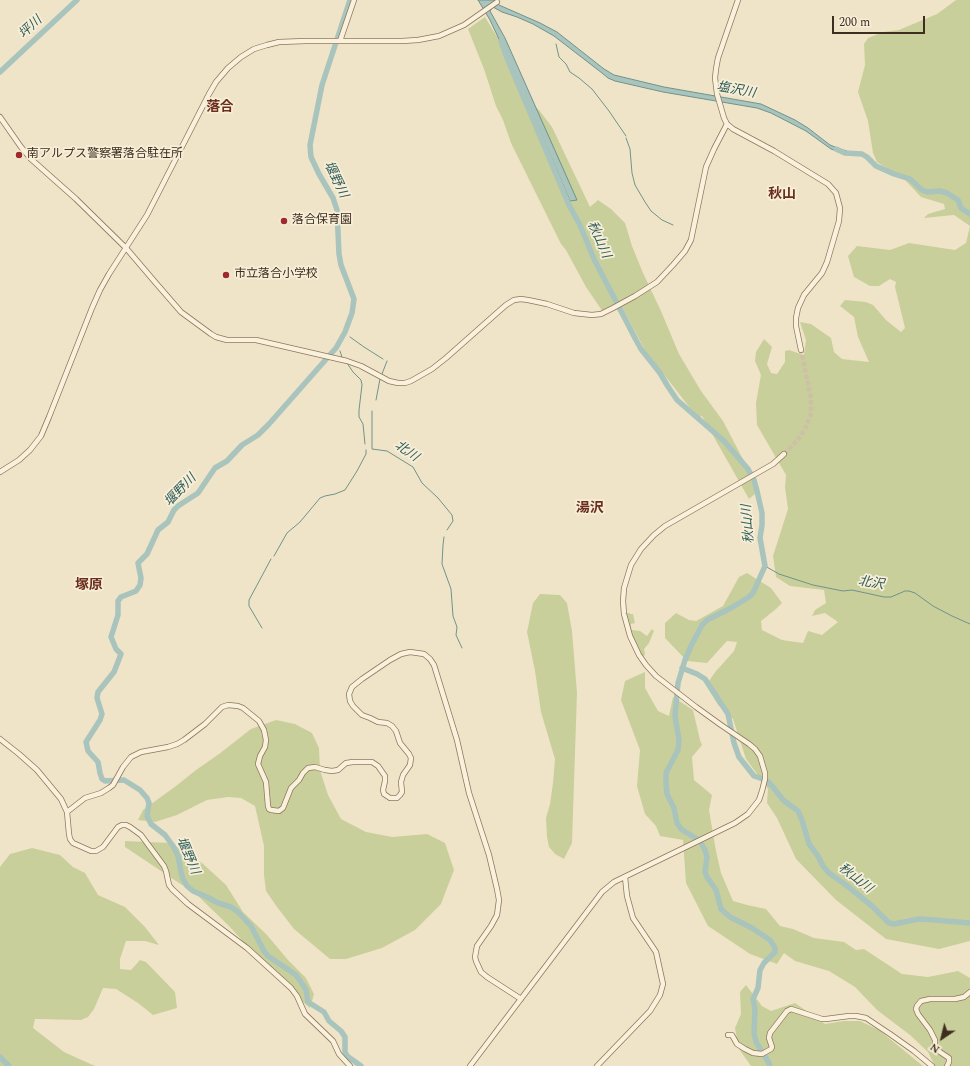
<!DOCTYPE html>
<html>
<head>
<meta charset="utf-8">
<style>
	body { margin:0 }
	#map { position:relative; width:970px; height:1066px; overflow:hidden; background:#f0e4c8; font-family:Spectral,serif }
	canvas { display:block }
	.north { position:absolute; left:922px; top:1018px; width:40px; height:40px; -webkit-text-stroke:3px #f7eed8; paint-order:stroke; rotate:215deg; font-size:11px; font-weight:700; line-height:16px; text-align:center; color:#3d2e20 }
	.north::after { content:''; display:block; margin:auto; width:14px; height:18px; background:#3d2e20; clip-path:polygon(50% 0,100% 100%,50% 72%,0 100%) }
	.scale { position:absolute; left:832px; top:16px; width:93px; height:18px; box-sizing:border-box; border:2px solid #3d2e20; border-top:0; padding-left:5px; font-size:12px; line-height:14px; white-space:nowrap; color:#3d2e20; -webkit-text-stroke:3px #f7eed8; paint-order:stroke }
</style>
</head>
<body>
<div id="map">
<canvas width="970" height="1066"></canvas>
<div class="north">N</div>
<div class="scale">200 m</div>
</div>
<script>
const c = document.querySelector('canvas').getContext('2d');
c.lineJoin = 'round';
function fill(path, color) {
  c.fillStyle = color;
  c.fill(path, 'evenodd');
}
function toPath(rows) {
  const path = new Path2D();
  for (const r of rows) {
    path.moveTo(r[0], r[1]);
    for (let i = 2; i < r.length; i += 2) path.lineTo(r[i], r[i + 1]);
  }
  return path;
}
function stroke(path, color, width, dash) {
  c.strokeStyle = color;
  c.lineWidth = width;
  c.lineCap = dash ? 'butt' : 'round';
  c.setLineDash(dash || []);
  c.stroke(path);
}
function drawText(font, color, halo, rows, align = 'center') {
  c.font = font + ' Spectral,"Noto Sans JP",serif';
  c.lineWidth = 3.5;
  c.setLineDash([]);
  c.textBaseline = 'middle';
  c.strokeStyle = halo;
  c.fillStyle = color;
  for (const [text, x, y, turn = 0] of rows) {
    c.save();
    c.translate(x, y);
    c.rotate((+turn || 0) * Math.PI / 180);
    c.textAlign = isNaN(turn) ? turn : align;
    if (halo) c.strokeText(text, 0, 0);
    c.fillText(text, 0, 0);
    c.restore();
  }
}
fill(toPath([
	[956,0,970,0,970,941,939,949,886,939,836,900,796,859,777,818,767,803,768,789,746,759,733,719,718,705,706,685,716,671,734,651,737,642,727,641,707,663,687,661,665,638,665,623,676,613,689,620,696,621,723,606,739,577,747,573,771,588,782,603,776,609,761,621,762,630,782,640,803,643,808,631,822,635,838,622,825,613,812,616,815,610,826,603,824,590,790,586,776,577,773,556,788,509,785,487,786,475,757,425,756,403,761,375,755,361,756,352,764,339,772,347,767,364,771,373,777,374,785,362,785,351,789,350,804,355,806,340,800,322,811,324,831,338,834,352,842,359,869,362,858,337,854,317,840,306,845,300,866,302,873,305,886,320,901,332,905,328,895,287,896,282,890,279,879,286,870,286,854,277,848,256,857,246,890,250,909,243,955,250,966,243,970,226,954,215,924,218,928,214,945,209,944,204,921,197,905,180,877,162,873,153,868,121,858,92,865,65,864,44,868,38,883,32,899,30,906,27,937,14],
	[485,17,499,40,521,95,539,110,552,127,590,207,598,200,611,209,625,223,632,246,643,273,661,311,679,354,701,391,723,421,746,465,756,493,749,499,702,416,700,417,690,408,645,350,619,302,603,312,586,287,566,250,561,244,511,143,503,120,496,106,484,69,468,29],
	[540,594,560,595,567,603,572,631,577,693,572,843,564,859,555,854,549,847,547,837,546,818,550,804,553,783,555,759,541,712,535,671,527,632,533,603],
	[625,613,630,613,630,614,633,614,635,623,631,624,631,627,632,630,640,631,647,636,652,629,654,631,649,643,644,649,645,654,644,656,641,656,634,643],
	[645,672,645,688,658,711,669,716,673,697,693,710,700,740,702,745,692,757,694,780,712,795,709,810,716,851,721,873,733,901,747,905,766,909,780,926,793,929,814,938,844,942,856,950,864,949,902,974,928,977,958,971,970,978,970,1066,933,1066,934,1064,928,1052,910,1035,877,1010,855,987,829,971,795,961,784,953,777,964,750,954,708,926,686,883,683,840,660,836,656,826,645,814,637,786,640,750,621,700,625,681],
	[276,720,295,724,312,733,319,748,320,770,328,795,341,819,366,832,392,837,427,834,445,843,454,870,441,904,415,930,382,948,346,959,330,959,294,929,277,907,266,891,264,875,264,846,255,806,241,798,228,797,207,800,177,815,155,822,138,820,143,810,176,786,196,770,219,754,251,729],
	[125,841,171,843,202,863,226,885,243,912,267,935,288,960,306,978,314,994,310,1008,284,986,229,926,197,895,125,847],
	[32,848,60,855,73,867,85,873,98,895,125,907,145,927,159,945,145,941,126,941,120,959,120,969,131,970,140,960,146,962,175,992,177,1008,153,1015,138,1003,116,989,103,988,94,1009,88,1017,81,1020,35,1019,33,1028,64,1052,95,1066,0,1066,0,867,10,854],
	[746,985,762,1006,771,1011,795,1003,825,1024,844,1021,860,1021,879,1030,923,1066,751,1066,739,1049,735,1028,741,1014,740,992]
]), '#c9cf9b');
const water = toPath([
	[478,0,494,0,499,5,540,23,557,32,604,69,614,75,664,87,761,104,795,120,808,128,830,145,840,149,847,151,839,152,831,149,806,131,771,113,757,108,663,92,615,81,608,78,602,73,554,36,533,24,517,17,502,12,493,7,490,11,505,38,577,200,570,201,513,69,490,20,478,0]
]);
fill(water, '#a9c4bc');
stroke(water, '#6f938a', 1);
stroke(toPath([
	[556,44,559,57,566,64,570,72,579,78,592,89,609,111,626,136],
	[626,138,630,149,632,173,635,185,645,202,651,211,662,220,673,225],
	[350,337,364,347,383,359],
	[340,344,340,341],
	[340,351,342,357],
	[347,363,353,372,361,380,362,385,359,410,359,417,363,424,365,444],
	[382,374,387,361],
	[376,400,380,379],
	[372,411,372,449,387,451,413,467,422,483,438,498,452,515,453,521,447,530],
	[444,537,443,545,442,564,451,589,453,616,457,627,456,635,462,648],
	[274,556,287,533,300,522,320,498,325,496,335,494,345,490,357,471,366,454,366,450],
	[765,566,779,574,813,585,843,591,852,590,884,597,891,597,905,591,909,591,915,593,933,606,952,616,970,624],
	[262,628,249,606,249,600,271,559]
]), '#6f938a', 1);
stroke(toPath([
	[350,0,322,85,310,145,311,157,319,174,333,198,337,210,339,254,341,265,354,299,352,313,345,332,336,348,269,424,258,435,242,445,227,461,215,468,198,493,178,506,174,510,168,522,158,530,147,554,138,563,141,578,140,585,136,591,121,597,118,601,118,615,111,637,116,649,121,654,114,672,98,692,97,698,102,714,100,720,86,742,88,751,98,762,100,773,102,779,105,781,124,780,140,790,147,798,149,803,147,816,151,824,165,835,173,846,178,856,181,872,183,879,187,886,193,891,207,897,218,903,231,907,238,912,251,926,264,951,268,956,296,975,301,982,306,990,308,1002,324,1012,329,1021,341,1031,345,1037,345,1052,347,1056,361,1066],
	[501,41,507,58,569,205,580,225,594,259,636,340,641,349,660,373,667,385,677,400,724,441,748,469,754,480,757,491,762,513,762,525,760,538,765,566,753,593,749,597,731,608,707,620,702,625,691,646,685,660,678,683,675,716,679,740,678,750,666,773,666,783,667,794,674,808,677,823,681,829,700,841,705,850,707,857,705,872,707,877,716,890,721,909,730,917,752,928,770,940,775,948,775,952,764,963,760,970,758,988,753,999,755,1009,754,1033,756,1042,769,1063,770,1066],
	[0,72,77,0],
	[836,149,845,153,862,154,867,157,876,166,894,174,910,179,922,190,927,192,940,191,947,193,958,200,961,208,970,214],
	[682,668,697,674,705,679,728,714,734,743,739,757,754,776,766,780,773,787,783,800,798,811,802,820,809,844,818,856,823,866,829,873,846,885,872,906,889,923,894,924,919,919,935,920,970,923],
	[0,1057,9,1066]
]), '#a9c4bc', 5.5);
stroke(toPath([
	[784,454,800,437,806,427,811,414,811,398,801,350]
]), '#ccc0a6', 4.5, [4.5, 2]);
const tertiary = toPath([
	[738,0,718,58,716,69,715,78,717,94,724,118,727,124,733,129,774,151,828,184,836,193,840,208,839,221,827,262,822,273,804,295,798,308,796,318,796,326,801,350],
	[340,41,354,0],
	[0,117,21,147,31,159,76,199,126,248,155,282,181,312,211,334,216,337,227,340,256,340,347,361,361,366,389,381,398,383,405,383,411,381,432,369,446,358,498,312,506,305,514,300,521,299,528,300,547,304,574,313,592,315,601,314,613,308,635,296,657,282,673,265,685,251,691,240,706,167,714,149,727,124],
	[0,472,19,460,30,450,41,436,49,417,92,308,100,290,109,274,147,215,209,94,216,82,228,68,241,57,254,49,267,45,279,42,306,41,402,41,418,40,439,36,464,25,497,2],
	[0,739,19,754,37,770,61,799,67,812,69,834,70,839,73,843,91,851,96,851,103,847,118,827,122,825,126,825,130,827,141,835,164,866,166,871,169,885,172,889,188,904,247,948,291,988,297,996,305,1014,333,1041,339,1054,350,1066],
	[67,812,85,798,101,793,109,788,113,785,123,767,131,757,141,752,168,747,177,744,184,740,205,724,222,707,228,705,238,706,243,708,259,721,264,730,266,740,265,747,260,756,258,764,266,782,268,806,269,809,271,810,279,811,283,808,291,788,299,780,303,773,308,768,315,767,325,770,332,771,338,770,346,763,353,762,372,762,378,766,385,776,385,781,383,790,384,794,390,798,397,798,400,795,402,792,401,782,403,775,410,765,411,758,409,754,400,743,396,731,392,726,387,723,378,722,370,718,362,715,353,706,350,701,349,694,352,687,362,679,390,660,401,654,410,652,424,654,430,659,434,665,457,740,469,793,489,855,497,889,499,900,497,915,491,926,477,946,475,957,476,961,481,972,487,977,521,999],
	[728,1035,732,1035,737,1044,745,1049,753,1053,762,1054,771,1049,772,1047,769,1038,770,1033,787,1011,791,1009,822,1019,826,1019,849,1016,856,1016,866,1018,890,1034,914,1051,932,1066],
	[470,1066,602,892,614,882,735,823,748,814,759,800,762,791,765,779,765,773,760,756,755,749,749,744,721,725,696,707,656,676,646,665,639,655,630,636,624,614,623,601,624,588,631,565,641,549,654,535,665,526,773,464,784,454],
	[597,1066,650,1011,660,995,663,984,656,952,633,918,627,896,625,877],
	[947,1066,949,1062,949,1058,940,1052,935,1047,935,1040,930,1030,918,1014,916,1009,917,1006,921,1001,930,999,955,999,964,997,970,992]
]);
stroke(tertiary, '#8d765c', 6);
stroke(tertiary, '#faf1dc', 4.5);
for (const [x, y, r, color] of [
	[19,155,4,"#9e2a2b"],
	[284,221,4,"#9e2a2b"],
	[226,275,4,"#9e2a2b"]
]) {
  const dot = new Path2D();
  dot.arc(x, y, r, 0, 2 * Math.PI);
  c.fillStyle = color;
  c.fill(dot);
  stroke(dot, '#f7eed8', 1.5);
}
drawText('12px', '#3d2e20', '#f7eed8', [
	["南アルプス警察署落合駐在所",27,155],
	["落合保育園",292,221],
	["市立落合小学校",234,275]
], 'left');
drawText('italic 13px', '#2f5d5a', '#f7eed8', [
	["坪川",31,28,-43],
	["塩沢川",736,91,10],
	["堰野川",335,180,64],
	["秋山川",598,240,66],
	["北川",406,452,35],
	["堰野川",181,491,-46],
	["秋山川",749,524,-94],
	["北沢",871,584,9],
	["堰野川",187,856,67],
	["秋山川",855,879,38]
]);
drawText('bold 14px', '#6b2e1e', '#f7eed8', [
	["落合",220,108],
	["秋山",782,195],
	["湯沢",590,509],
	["塚原",89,586]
]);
</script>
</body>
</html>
